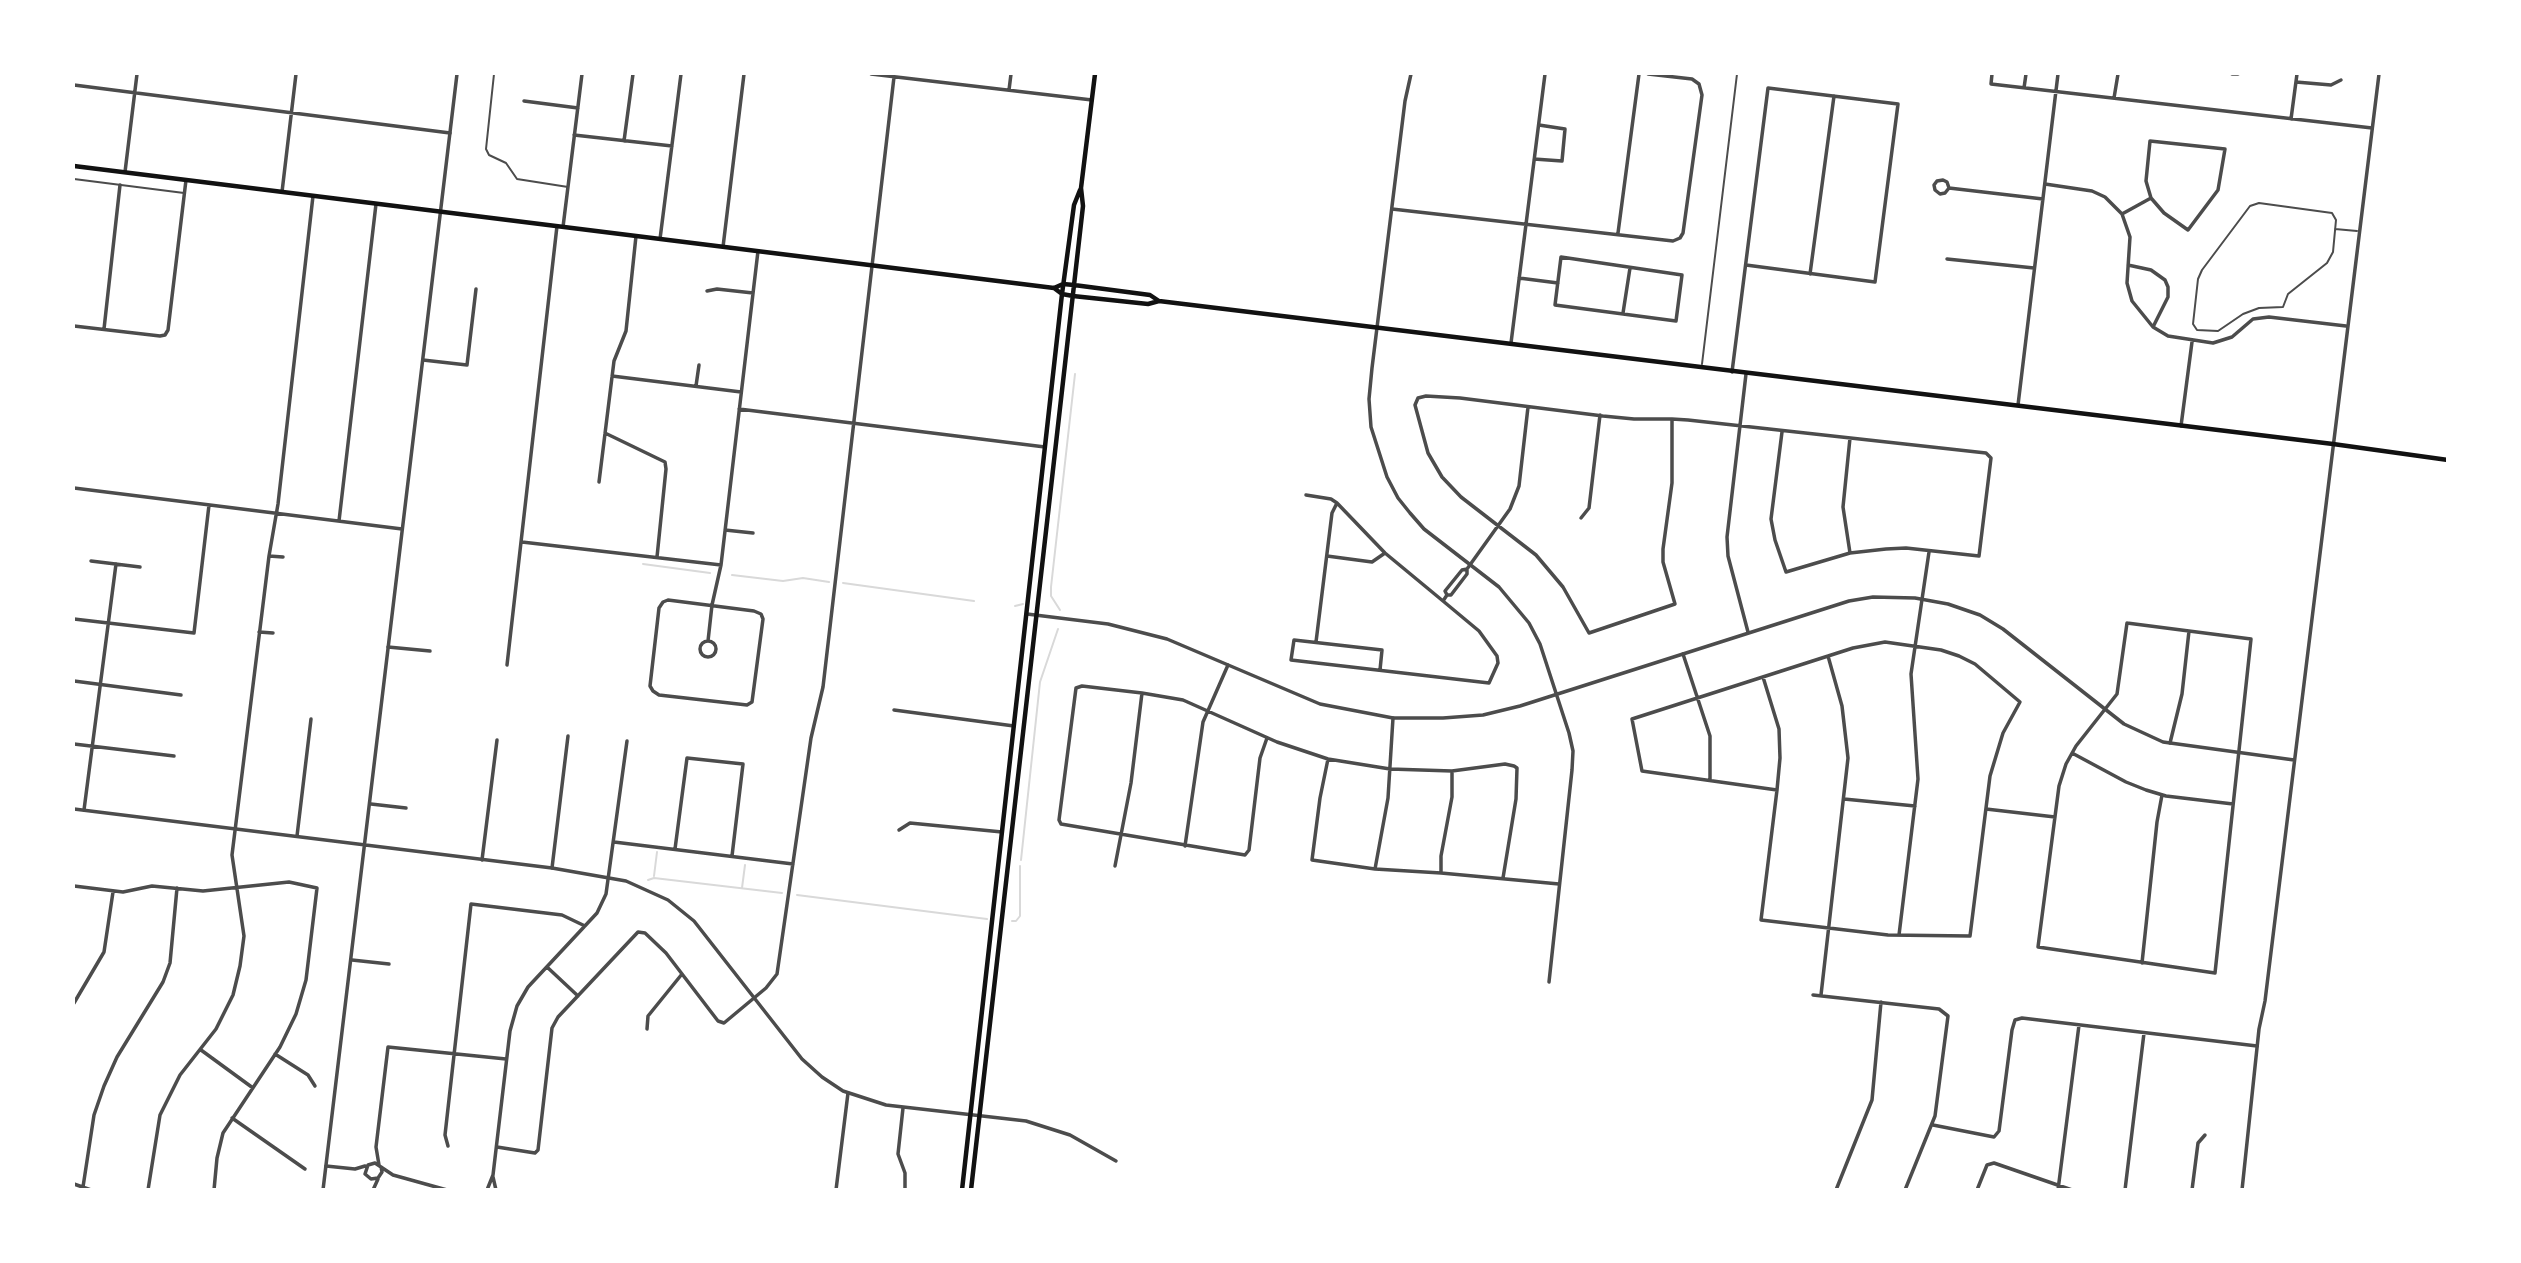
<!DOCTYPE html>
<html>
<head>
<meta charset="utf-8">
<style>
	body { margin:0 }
	#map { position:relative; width:2521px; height:1263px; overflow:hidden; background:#fff; font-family:"PT Sans Narrow",sans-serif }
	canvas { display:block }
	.frame { position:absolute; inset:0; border:75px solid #fff; pointer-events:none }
</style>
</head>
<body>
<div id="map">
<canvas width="2521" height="1263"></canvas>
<div class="frame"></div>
</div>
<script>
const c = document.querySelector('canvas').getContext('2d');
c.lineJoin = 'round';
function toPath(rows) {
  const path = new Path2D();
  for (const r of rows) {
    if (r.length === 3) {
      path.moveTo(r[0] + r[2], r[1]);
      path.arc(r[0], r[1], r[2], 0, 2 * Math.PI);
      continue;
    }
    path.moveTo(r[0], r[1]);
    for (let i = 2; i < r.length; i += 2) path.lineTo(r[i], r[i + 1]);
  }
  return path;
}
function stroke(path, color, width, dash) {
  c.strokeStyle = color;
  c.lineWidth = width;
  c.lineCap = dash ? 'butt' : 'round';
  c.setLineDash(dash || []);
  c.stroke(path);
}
stroke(toPath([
	[643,564,710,573],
	[732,575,783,581,803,578,829,582],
	[843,583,974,601],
	[1015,606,1023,604],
	[1060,610,1051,596,1051,587,1075,374],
	[1021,860,1040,682,1058,629],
	[654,876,657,852],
	[648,880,654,878,782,893],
	[742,888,745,865],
	[797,895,987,919],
	[1012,921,1016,921,1020,916,1020,866]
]), '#d9d9d9', 2);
stroke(toPath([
	[494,74,486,149,489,155,506,163,517,179,568,187],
	[74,179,184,193],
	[2259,203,2332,213,2336,220,2333,252,2327,263,2288,294,2283,307,2259,308,2243,314,2218,331,2197,330,2193,324,2198,279,2202,270,2250,206,2259,203],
	[2335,229,2357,231],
	[1702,364,1737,74]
]), '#4c4c4c', 2);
stroke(toPath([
	[871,74,1092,100],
	[1992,74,1991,84,2372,128],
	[2232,74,2238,74],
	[2296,82,2331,85,2341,80],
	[74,85,450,133],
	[2024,88,2026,74],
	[1009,90,1011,74],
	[2114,98,2118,74],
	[524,101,578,108],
	[2291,119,2297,74],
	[574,135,672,146],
	[624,141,633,74],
	[2150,141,2225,149,2218,190,2188,230,2164,213,2151,198,2146,181,2150,141],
	[1534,159,1562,161,1565,129,1539,125],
	[125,172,137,74],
	[2045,184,2092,191,2105,197,2122,214,2130,237,2127,283,2132,301,2153,327,2168,336,2213,343,2232,337,2253,319,2269,317,2346,326],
	[1949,188,1947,182,1943,180,1937,181,1934,185,1935,190,1940,194,1945,193,1949,188,2043,199],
	[282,192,296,74],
	[1392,209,1673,241,1680,238,1683,233,1702,95,1699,84,1692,79,1648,74],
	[2122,214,2151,198],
	[563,227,582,74],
	[1618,233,1639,74],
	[660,239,681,74],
	[723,247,744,74],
	[1561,257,1682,275,1676,321,1555,305,1561,257],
	[1947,259,2034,268],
	[2128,265,2151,270,2165,280,2168,287,2168,297,2153,327],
	[1810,274,1834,96],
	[1519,278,1558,283],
	[707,291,717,289,753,293],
	[1623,313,1630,268],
	[74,326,160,336,165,335,168,330,186,180],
	[104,329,120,185],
	[1511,343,1545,74],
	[423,360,467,365,476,289],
	[1732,372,1768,88,1898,104,1875,282,1746,265],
	[1746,374,1727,537,1728,556,1748,632],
	[612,376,741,392],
	[696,386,699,365],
	[2018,405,2058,74],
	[739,409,1045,447],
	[1672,419,1672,483,1663,549,1663,562,1675,604,1589,633,1563,587,1536,555,1461,497,1442,477,1428,453,1415,405,1418,398,1426,396,1460,398,1603,416,1634,419,1672,419,1688,420,1986,453,1991,458,1979,556,1906,548,1886,549,1850,553,1786,572,1775,540,1771,519,1782,432],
	[2181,426,2192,342],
	[605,433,665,462,666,469,657,557],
	[599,482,614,361,626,331,636,236],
	[74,488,402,529],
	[1306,495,1331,499,1337,503],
	[1581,518,1589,508,1600,415],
	[339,521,376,204],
	[725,530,753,533],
	[522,542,721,565],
	[1850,553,1843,507,1850,438],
	[269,556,283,557],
	[1327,556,1372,562,1385,553],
	[91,561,140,567],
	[1467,569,1462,570,1445,591,1447,595,1451,595,1467,574,1467,569,1510,509,1519,486,1528,407],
	[668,600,754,611,761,614,763,619,752,702,747,705,659,695,653,691,650,686,659,608,663,602,668,600],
	[74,619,194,633,209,505],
	[2127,623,2251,639,2215,973,2038,947,2059,786,2066,764,2076,746,2117,694,2127,623],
	[259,632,273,633],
	[708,641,712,605,721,565,758,251],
	[708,649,8],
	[1316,642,1332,513,1337,503,1385,553,1443,601],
	[388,647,430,651],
	[1683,654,1710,736,1710,780],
	[507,665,557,226],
	[1380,670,1382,650,1294,640,1291,660,1489,683,1498,663,1497,656,1479,631,1443,601,1447,595],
	[1763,677,1779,729,1780,758,1777,790,1761,920,1888,935,1970,936,1990,776,2003,733,2020,702,1975,664,1959,656,1941,650,1885,642,1853,648,1632,719,1642,771,1777,790],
	[74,681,181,695],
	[894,710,1014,726],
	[1267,738,1260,758,1249,850,1245,855,1061,824,1059,820,1076,688,1082,686,1142,693,1183,700,1277,742,1328,759,1390,769,1452,771,1505,764,1514,766,1517,768,1516,799,1503,878],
	[2170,743,2182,694,2189,631],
	[74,744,174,756],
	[2072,753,2126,782,2146,790,2166,796,2233,804],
	[1328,759,1320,798,1312,860,1375,869,1441,873,1559,884],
	[1844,799,1915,806],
	[371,804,406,808],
	[1986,809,2055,817],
	[84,810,116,564],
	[899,830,910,823,1002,832],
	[297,836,311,719],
	[614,842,793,864],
	[1185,846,1203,722,1228,665],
	[675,849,687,758,743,764,732,856],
	[482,860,497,740],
	[1115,866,1131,783,1142,693],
	[552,868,568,736],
	[1375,869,1388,798,1393,718],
	[1441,873,1441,856,1452,797,1452,771],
	[74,886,123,892,152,886,203,891,289,882,317,888,306,980,296,1014,280,1047,223,1133,217,1158,214,1190],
	[1899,935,1918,779,1911,674,1929,552],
	[352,960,389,964],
	[2142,963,2157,822,2162,795],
	[547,967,578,996],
	[1813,995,1939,1009,1948,1016,1935,1116,1905,1190],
	[1821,995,1848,758,1842,706,1828,656],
	[74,1003,104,952,113,892],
	[647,1029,648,1016,682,974],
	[201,1050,253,1088],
	[275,1054,308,1075,315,1086],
	[903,1108,898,1154,905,1173,905,1190],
	[232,1118,305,1169],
	[1933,1125,1994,1137,1999,1131,2012,1030,2015,1020,2022,1018,2257,1046],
	[448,1146,445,1135,471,904,562,915,585,926],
	[497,1147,535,1153,538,1150,552,1028,558,1017,638,932,645,933,666,953,718,1021,724,1023,766,988,777,974,811,738,823,687,894,77],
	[379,1165,376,1147,388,1047,506,1059],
	[326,1166,355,1169,365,1166],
	[381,1167,382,1172,378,1178,371,1179,365,1174,368,1165,375,1163,393,1175,447,1190],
	[493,1177,496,1190],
	[74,1184,91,1190],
	[83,1187,94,1115,104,1086,117,1057,163,982,170,963,177,888],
	[148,1190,160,1115,180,1075,216,1029,233,995,240,966,244,936,232,855,269,556,278,504,313,196],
	[373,1190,378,1179],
	[487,1190,493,1175,510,1031,517,1006,528,987,597,913,606,894,627,741],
	[836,1190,848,1093],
	[1836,1190,1872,1100,1881,1002],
	[1977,1190,1987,1165,1994,1163,2072,1190],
	[2058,1190,2079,1025],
	[2125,1190,2144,1033],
	[2192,1190,2198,1143,2205,1135]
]), '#4c4c4c', 3.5);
stroke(toPath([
	[1411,74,1405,101,1372,368,1369,399,1371,427,1387,477,1398,498,1410,513,1424,529,1499,587,1529,623,1540,644,1569,733,1573,751,1572,770,1549,982],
	[1027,614,1108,624,1167,639,1320,704,1393,718,1443,718,1483,715,1520,706,1849,601,1873,597,1915,598,1948,604,1980,615,2003,629,2124,724,2163,742,2294,760],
	[74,809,552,868,626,881,668,900,694,921,802,1059,822,1077,843,1091,886,1105,1026,1121,1070,1135,1116,1161],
	[323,1190,457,74],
	[2242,1190,2259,1029,2265,1001,2379,74]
]), '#4c4c4c', 3.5);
stroke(toPath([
	[74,166,1054,288,1063,284,1074,285,1150,295,1159,301],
	[1054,288,1062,294,1073,296,1148,304,1159,301,2333,444,2448,460],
	[962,1190,1062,294,1074,205,1080,190],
	[971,1190,1083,206,1081,188,1095,74]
]), '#111', 4.5);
</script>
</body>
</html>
